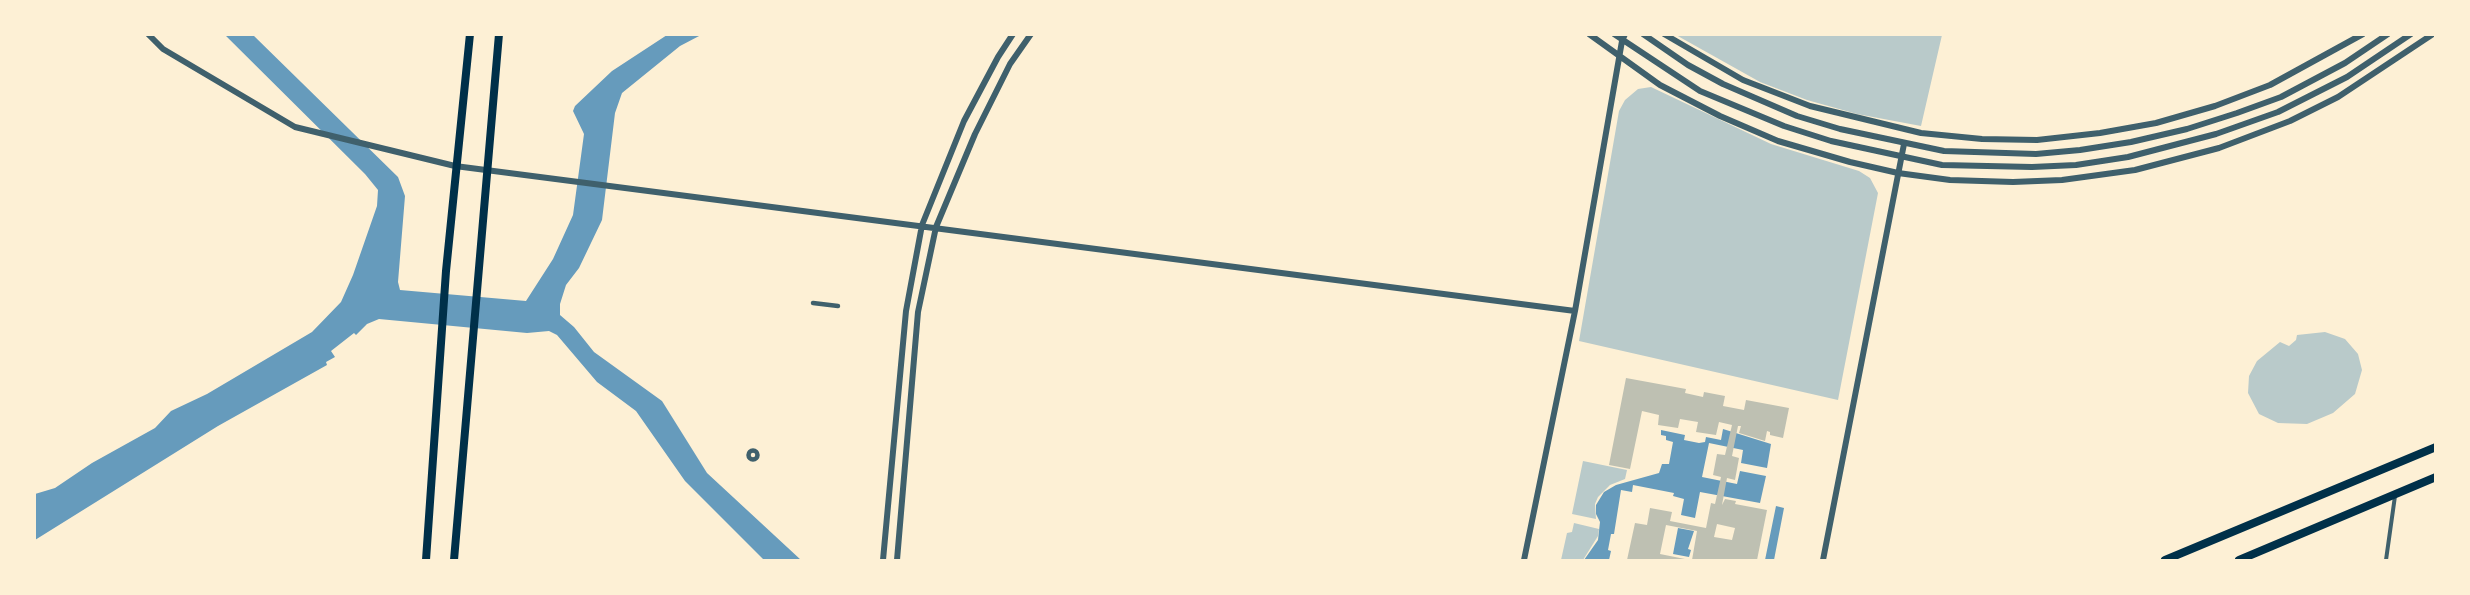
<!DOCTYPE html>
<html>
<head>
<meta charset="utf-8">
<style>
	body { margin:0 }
	#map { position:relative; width:2470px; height:595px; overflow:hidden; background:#fdf0d5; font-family:"PT Serif",serif }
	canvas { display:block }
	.frame { position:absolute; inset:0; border:36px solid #fdf0d5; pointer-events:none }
</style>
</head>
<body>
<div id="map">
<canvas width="2470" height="595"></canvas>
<div class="frame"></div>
</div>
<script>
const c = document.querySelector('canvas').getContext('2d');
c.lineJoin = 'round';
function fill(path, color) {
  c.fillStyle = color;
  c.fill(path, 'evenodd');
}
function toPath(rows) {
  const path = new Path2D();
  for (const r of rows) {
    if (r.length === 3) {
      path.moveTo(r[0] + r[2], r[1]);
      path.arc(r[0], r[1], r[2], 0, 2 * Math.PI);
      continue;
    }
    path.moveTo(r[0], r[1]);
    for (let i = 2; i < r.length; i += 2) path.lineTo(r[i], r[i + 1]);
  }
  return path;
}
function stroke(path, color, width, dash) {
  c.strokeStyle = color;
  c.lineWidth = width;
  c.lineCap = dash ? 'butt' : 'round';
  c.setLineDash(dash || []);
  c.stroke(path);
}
fill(toPath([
	[1676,35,1942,35,1921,126,1857,114,1807,100,1760,82],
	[1651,87,1771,144,1859,171,1870,178,1878,193,1838,400,1579,341,1619,111,1625,100,1638,89],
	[2325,332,2345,339,2358,354,2362,370,2355,394,2333,413,2307,424,2278,423,2259,414,2248,393,2249,376,2257,361,2280,342,2289,346,2296,340,2297,335],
	[1583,461,1627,470,1625,479,1610,485,1598,497,1595,504,1596,519,1572,514],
	[1574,523,1599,529,1598,536,1583,560,1561,560,1567,533,1572,532]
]), '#b9caca');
fill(toPath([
	[225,35,253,35,398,177,405,196,398,282,400,290,526,301,553,259,573,215,584,134,573,111,575,106,612,71,667,35,701,35,680,46,622,93,615,113,602,220,579,268,566,285,560,304,560,315,574,327,594,352,662,401,707,473,801,560,764,560,685,481,636,411,597,382,557,335,549,331,527,333,379,319,367,324,356,335,354,333,331,351,335,357,326,362,327,365,218,426,35,540,35,494,55,488,92,463,155,428,171,411,207,394,312,332,341,302,353,275,377,206,378,190,365,174],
	[1723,429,1771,444,1767,468,1741,463,1743,450,1709,443,1702,477,1737,484,1740,471,1766,476,1760,503,1700,492,1695,518,1681,515,1684,499,1673,496,1674,493,1633,485,1632,492,1621,490,1614,534,1611,534,1608,550,1611,551,1609,560,1584,560,1598,540,1600,522,1596,514,1596,505,1604,492,1616,485,1659,473,1662,464,1669,464,1673,442,1666,440,1666,436,1661,435,1661,430,1685,435,1684,440,1699,443,1705,442,1706,437,1721,440],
	[1776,506,1784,508,1774,560,1765,560],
	[1678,528,1694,531,1688,549,1691,550,1689,557,1673,554]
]), '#669bbc');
fill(toPath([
	[1626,378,1686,389,1685,393,1703,397,1704,392,1725,396,1723,406,1744,410,1746,400,1789,408,1783,438,1770,435,1770,432,1767,431,1765,441,1739,433,1741,426,1738,426,1732,456,1739,458,1735,480,1727,478,1722,505,1725,499,1736,501,1735,504,1767,510,1757,560,1692,560,1697,531,1666,525,1660,554,1690,560,1627,560,1635,523,1647,525,1650,508,1672,512,1670,521,1706,528,1711,503,1715,504,1721,477,1713,475,1717,454,1725,455,1732,425,1719,422,1716,435,1696,432,1698,422,1680,419,1678,428,1658,425,1659,415,1642,411,1630,469,1609,465],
	[1717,524,1735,528,1732,540,1714,537]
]), '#bec0b2');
stroke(toPath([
	[2386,560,2395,496]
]), '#3f606c', 4);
stroke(toPath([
	[813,303,838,306],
	[753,455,4.5]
]), '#3f606c', 4.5);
stroke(toPath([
	[148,34,163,49,295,127,455,166,1575,311],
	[1589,34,1660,85,1720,116,1778,141,1850,162,1898,173,1950,180,2013,182,2062,180,2135,170,2219,148,2290,121,2338,97,2433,34],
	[1614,34,1700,91,1784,126,1831,141,1942,165,2032,167,2076,165,2128,157,2216,134,2278,112,2347,77,2411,34],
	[1643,34,1688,65,1723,84,1797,116,1840,129,1944,151,2036,154,2080,150,2131,142,2187,129,2237,113,2281,97,2345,63,2388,34],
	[1664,34,1743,80,1810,106,1921,133,1982,139,2037,140,2100,133,2156,123,2215,106,2270,85,2363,34],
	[883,560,906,311,922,225,964,121,998,57,1013,34],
	[897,560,918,312,936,227,975,134,1010,64,1031,34],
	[1524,560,1575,311,1622,41,1625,34],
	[1823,560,1904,144]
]), '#3f606c', 6);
stroke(toPath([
	[426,560,446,271,470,34],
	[454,560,499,34],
	[2165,560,2436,447],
	[2239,560,2436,477]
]), '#003049', 8);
</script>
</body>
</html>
